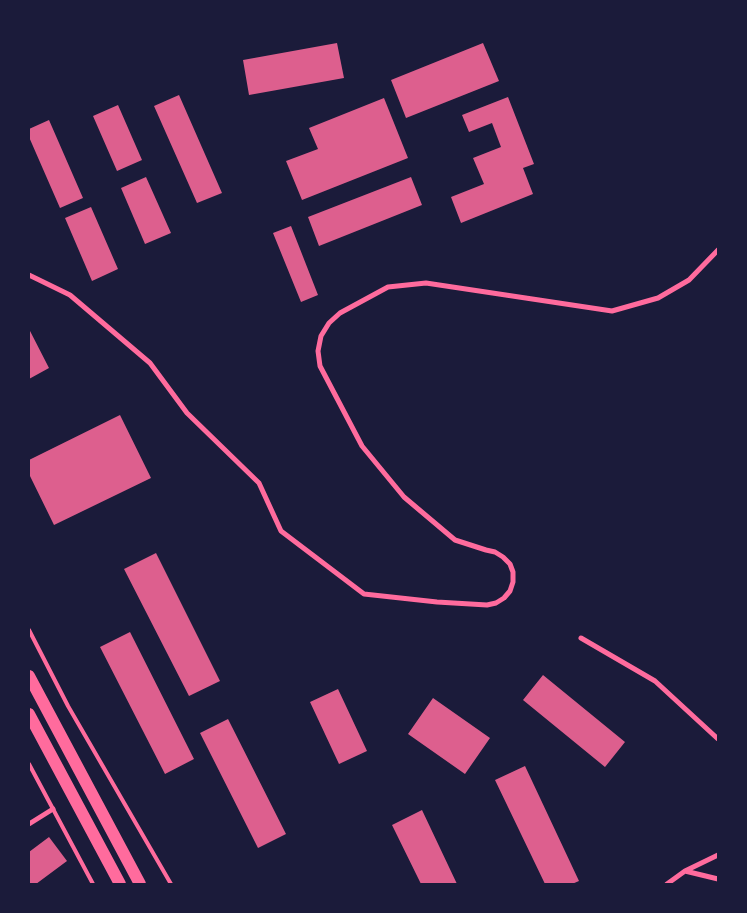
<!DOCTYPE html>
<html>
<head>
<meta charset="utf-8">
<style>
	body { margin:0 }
	#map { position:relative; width:747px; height:913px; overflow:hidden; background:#1b1b3a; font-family:Lato,sans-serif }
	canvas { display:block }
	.frame { position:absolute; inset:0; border:30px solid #1b1b3a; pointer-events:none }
</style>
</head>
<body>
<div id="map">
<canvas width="747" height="913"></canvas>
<div class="frame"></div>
</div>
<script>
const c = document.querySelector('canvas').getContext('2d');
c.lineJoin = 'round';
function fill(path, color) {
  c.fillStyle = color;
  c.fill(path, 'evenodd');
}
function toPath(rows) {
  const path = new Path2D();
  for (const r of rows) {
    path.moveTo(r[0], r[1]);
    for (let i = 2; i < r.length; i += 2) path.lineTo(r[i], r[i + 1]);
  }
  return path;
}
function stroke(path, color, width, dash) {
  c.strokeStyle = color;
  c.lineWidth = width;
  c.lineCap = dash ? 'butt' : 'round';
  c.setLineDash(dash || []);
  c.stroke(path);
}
fill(toPath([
	[337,43,344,78,249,95,243,60],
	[483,43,499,81,406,118,391,80],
	[179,95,222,193,197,203,154,106],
	[508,97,534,164,523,168,533,194,461,223,451,197,484,184,473,158,501,147,492,123,469,132,462,115],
	[384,98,408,158,302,200,286,161,318,149,309,128],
	[118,105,142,160,117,171,93,116],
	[49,120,83,198,60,208,29,137,29,129],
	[146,177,171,233,145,244,121,188],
	[411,177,422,205,319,246,308,217],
	[91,207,118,269,92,281,65,218],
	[291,226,318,295,301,302,273,233],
	[29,329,49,368,29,379],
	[120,415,151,478,54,525,29,474,29,460],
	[156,553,220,681,189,696,124,569],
	[130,632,194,759,165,774,100,647],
	[543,675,625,742,605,767,523,700],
	[338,689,367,751,339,764,310,702],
	[433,698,490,738,465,774,408,734],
	[228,719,286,834,258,848,200,733],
	[525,766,579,881,572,884,545,884,495,780],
	[422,810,457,884,421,884,392,825],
	[49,837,67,861,36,884,29,884,29,852]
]), '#dd5f8e');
stroke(toPath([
	[29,630,68,706,171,884],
	[29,764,93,884]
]), '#ff6b9d', 4);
stroke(toPath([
	[29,275,70,295,150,363,187,413,259,483,281,531,364,594,437,602,487,605,496,603,504,598,510,591,513,582,513,572,510,564,503,557,495,552,486,550,455,540,404,497,362,446,320,366,318,351,321,336,329,323,340,313,388,287,426,283,612,311,658,298,689,280,718,250],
	[581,638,655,681,718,739],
	[29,824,53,809],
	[685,871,718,879],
	[667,884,685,871,718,855]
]), '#ff6b9d', 5);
stroke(toPath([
	[29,676,140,884],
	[29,714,120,884]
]), '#ff6b9d', 12);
</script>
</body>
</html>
